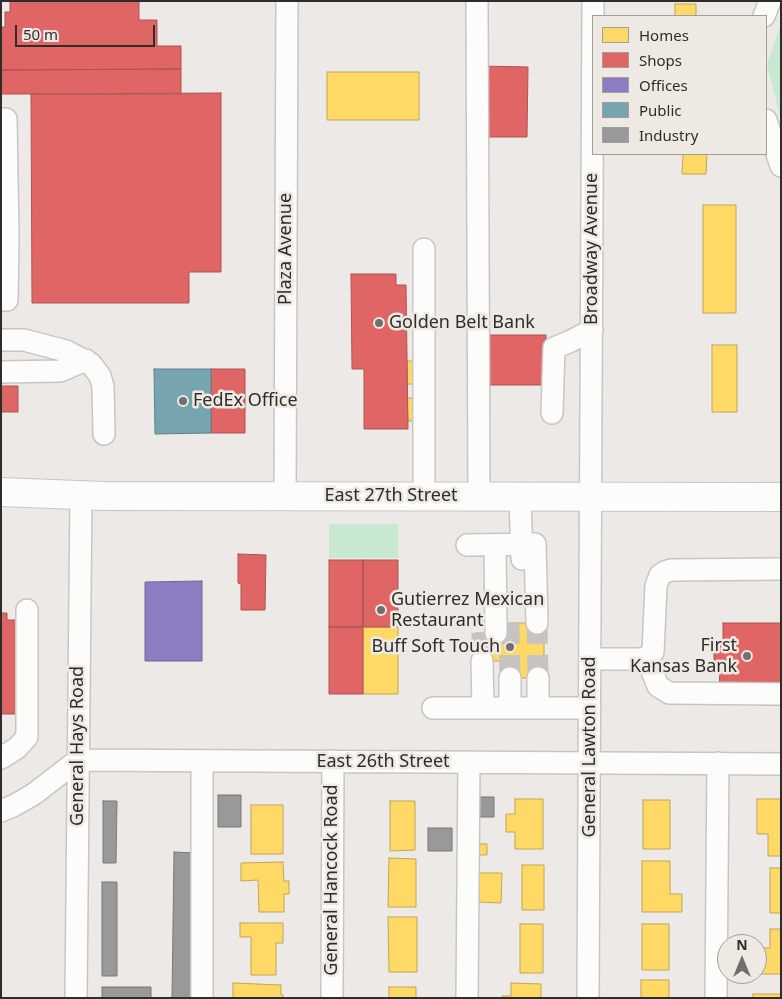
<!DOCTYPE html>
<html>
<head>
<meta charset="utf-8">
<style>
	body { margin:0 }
	#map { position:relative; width:782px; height:999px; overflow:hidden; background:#ece9e7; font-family:"Noto Sans",sans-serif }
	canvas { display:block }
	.frame { position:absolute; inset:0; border:2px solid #2f2d2b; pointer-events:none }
	.legend { position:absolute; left:592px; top:15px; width:175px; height:140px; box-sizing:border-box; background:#efe9e4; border:1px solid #a29e9a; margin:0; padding:6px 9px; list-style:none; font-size:15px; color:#2f2d2b }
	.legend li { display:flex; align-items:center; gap:10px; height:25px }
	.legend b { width:25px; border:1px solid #a29e9a }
	.north { position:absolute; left:717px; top:934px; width:50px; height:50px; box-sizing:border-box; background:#efe9e4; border:1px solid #a29e9a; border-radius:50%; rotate:0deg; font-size:14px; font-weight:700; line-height:20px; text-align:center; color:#2f2d2b }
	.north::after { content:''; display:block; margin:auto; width:18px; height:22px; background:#716f6d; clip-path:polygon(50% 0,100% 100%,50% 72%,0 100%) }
	.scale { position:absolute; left:15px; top:25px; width:140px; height:22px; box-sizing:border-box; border:2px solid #2f2d2b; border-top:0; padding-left:6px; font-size:15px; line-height:18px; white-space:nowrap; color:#2f2d2b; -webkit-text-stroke:4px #efe9e4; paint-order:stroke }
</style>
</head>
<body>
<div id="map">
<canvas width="782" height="999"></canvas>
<div class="frame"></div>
<ul class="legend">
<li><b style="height:14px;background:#ffd966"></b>Homes</li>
<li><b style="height:14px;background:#e06666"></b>Shops</li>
<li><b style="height:14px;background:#8e7cc3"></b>Offices</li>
<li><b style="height:14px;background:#76a5af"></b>Public</li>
<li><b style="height:14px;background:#999"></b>Industry</li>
</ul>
<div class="north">N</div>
<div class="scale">50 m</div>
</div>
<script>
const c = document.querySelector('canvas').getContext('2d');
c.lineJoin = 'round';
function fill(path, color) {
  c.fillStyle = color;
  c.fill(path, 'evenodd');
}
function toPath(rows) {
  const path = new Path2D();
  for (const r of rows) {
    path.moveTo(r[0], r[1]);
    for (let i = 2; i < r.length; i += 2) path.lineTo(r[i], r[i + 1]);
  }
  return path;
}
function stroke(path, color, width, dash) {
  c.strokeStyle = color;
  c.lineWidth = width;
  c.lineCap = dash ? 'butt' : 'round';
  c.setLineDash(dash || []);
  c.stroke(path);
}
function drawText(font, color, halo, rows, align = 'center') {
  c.font = font + ' "Noto Sans",sans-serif';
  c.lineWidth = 5;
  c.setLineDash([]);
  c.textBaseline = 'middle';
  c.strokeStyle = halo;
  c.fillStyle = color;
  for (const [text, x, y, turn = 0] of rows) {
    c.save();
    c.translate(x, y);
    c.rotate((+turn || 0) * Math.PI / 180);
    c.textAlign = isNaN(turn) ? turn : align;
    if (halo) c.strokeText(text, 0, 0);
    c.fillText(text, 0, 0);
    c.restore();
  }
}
fill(toPath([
	[781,23,781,119,767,65],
	[329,524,398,524,398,558,329,558]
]), '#c9e8d2');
const homes = toPath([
	[675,4,696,4,696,16,675,16,675,4],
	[327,72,419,72,419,120,327,120,327,72],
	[683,154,707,154,706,174,682,174,683,154],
	[703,205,736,205,736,313,703,313,703,205],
	[712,345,737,345,737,412,712,412,712,345],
	[407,361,431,361,431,384,407,384,407,361],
	[407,398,431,398,431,420,408,421,407,398],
	[503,623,544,623,544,678,502,678,503,661,475,661,475,633,503,633,503,623],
	[363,627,398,627,398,694,363,694,363,627],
	[515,799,543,799,543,849,515,849,515,832,506,832,506,814,515,814,515,799],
	[757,799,781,799,781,856,768,856,768,834,757,834,757,799],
	[643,800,670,800,670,849,643,849,643,800],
	[390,801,415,801,415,850,390,851,390,801],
	[251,805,283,805,283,854,251,854,251,805],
	[477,844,487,844,487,855,477,855,477,844],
	[389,858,416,859,416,907,388,907,389,858],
	[642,861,670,861,670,894,682,894,682,912,642,912,642,861],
	[283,862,284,881,289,881,289,894,284,894,284,912,259,912,258,880,241,881,241,863,283,862],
	[522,865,544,865,544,910,522,910,522,865],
	[770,868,781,868,781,913,770,913,770,868],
	[479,873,502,873,501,903,479,902,479,873],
	[388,917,417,917,417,972,389,972,388,917],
	[240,923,283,923,283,943,276,943,276,975,251,975,251,937,240,937,240,923],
	[520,924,543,924,543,973,520,973,520,924],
	[642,924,669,924,669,970,642,970,642,924],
	[770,929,781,929,781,974,747,974,757,974,757,948,770,948,770,929],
	[641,980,669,980,669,998,641,998,641,980],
	[233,983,281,985,281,995,283,995,283,998,233,998,233,983],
	[511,983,541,984,541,998,502,998,502,996,511,996,511,983],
	[389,987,416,987,416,998,389,998,389,987],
	[753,994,781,994,781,998,753,998,753,994]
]);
fill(homes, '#ffd966');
stroke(homes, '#c1a554', 1);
const shops = toPath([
	[10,1,139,1,139,20,157,20,157,46,181,46,181,69,1,70,1,27,5,27,5,12,10,12,10,1],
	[481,66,528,67,527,137,480,137,481,66],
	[181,69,181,94,1,94,1,70,181,69],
	[221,93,221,272,189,272,189,303,32,303,31,94,221,93],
	[351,274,396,274,396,285,406,285,408,429,364,429,364,369,352,369,351,274],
	[482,335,546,335,546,385,482,385,482,335],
	[211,369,245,369,245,433,211,433,211,369],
	[1,386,18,386,18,412,1,412,1,386],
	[238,554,266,555,265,610,241,610,241,584,238,583,238,554],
	[329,560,363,560,363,627,329,627,329,560],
	[363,560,398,560,398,627,363,627,363,560],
	[1,613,7,613,7,620,16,620,18,714,1,714,1,613],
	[723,623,781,623,781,689,779,689,779,705,758,705,758,687,719,687,720,672,714,672,714,640,723,640,723,623],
	[329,627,363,627,363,694,329,694,329,627]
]);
fill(shops, '#e06666');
stroke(shops, '#ab5554', 1);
const offices = toPath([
	[202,581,202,661,145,661,145,582,202,581]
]);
fill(offices, '#8e7cc3');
stroke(offices, '#726495', 1);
const public = toPath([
	[154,369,211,369,211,433,155,434,154,369]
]);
fill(public, '#76a5af');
stroke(public, '#618187', 1);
const industry = toPath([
	[218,795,241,795,241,827,218,827,218,795],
	[477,797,494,797,494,817,476,817,477,797],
	[103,801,117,801,116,863,103,863,103,801],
	[428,828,452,828,452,851,428,851,428,828],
	[174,852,195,853,193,998,172,998,174,852],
	[102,882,117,882,117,976,102,976,102,882],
	[102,987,151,987,151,998,102,998,102,987]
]);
fill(industry, '#999');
stroke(industry, '#797978', 1);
stroke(toPath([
	[509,623,510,678],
	[537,623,538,678],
	[482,633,482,661]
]), '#c6c3c1', 21, [21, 11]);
const minor = toPath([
	[477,1,479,497],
	[764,16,770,1],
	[1,119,6,119,8,236,7,300,1,300],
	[766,120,781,166],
	[424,249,424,496],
	[1,340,24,340,66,351,91,364,100,376,103,386,104,434],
	[1,372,60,371,86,360],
	[552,413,554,348,571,341,592,330],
	[285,496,287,1],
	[520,497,522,559],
	[467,545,535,544,537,623],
	[495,545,496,633],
	[590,659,641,659,649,656,653,652,656,586,660,575,665,572,671,570,781,569],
	[641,659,649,664,658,686,669,693,781,694],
	[482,661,483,708],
	[510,678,510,708],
	[538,678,538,708],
	[433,708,590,708],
	[1,758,17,748,27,737,27,610],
	[202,761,202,998],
	[1,811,15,805,34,794,78,760,781,764],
	[76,998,81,494],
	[332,998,333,761],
	[467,998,469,762],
	[588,998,593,1],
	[716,998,718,763]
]);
const major = toPath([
	[1,492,104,496,781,497]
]);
stroke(minor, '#c8c6c4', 24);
stroke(major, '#c8c6c4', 30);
stroke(minor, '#fcfcfb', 21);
stroke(major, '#fcfcfb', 28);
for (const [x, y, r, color] of [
	[379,323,5,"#716f6d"],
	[183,401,5,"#716f6d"],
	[381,610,5,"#716f6d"],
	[510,647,5,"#716f6d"],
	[747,656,5,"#716f6d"]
]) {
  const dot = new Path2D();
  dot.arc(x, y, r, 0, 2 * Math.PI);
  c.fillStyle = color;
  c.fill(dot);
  stroke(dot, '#efe9e4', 2);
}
drawText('18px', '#2f2d2b', '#efe9e4', [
	["Plaza Avenue",286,249,-90],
	["Broadway Avenue",592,249,-90],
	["East 27th Street",391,496],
	["General Hays Road",78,746,-90],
	["General Lawton Road",590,747,-90],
	["East 26th Street",383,762],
	["General Hancock Road",332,880,-90]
]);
drawText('18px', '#2f2d2b', '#efe9e4', [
	["Golden Belt Bank",389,323],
	["FedEx Office",193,401],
	["Gutierrez Mexican",391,600],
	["Restaurant",391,621],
	["First",737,646,"right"],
	["Kansas Bank",737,667,"right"],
	["Buff Soft Touch",500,647,"right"]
], 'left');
</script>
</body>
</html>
